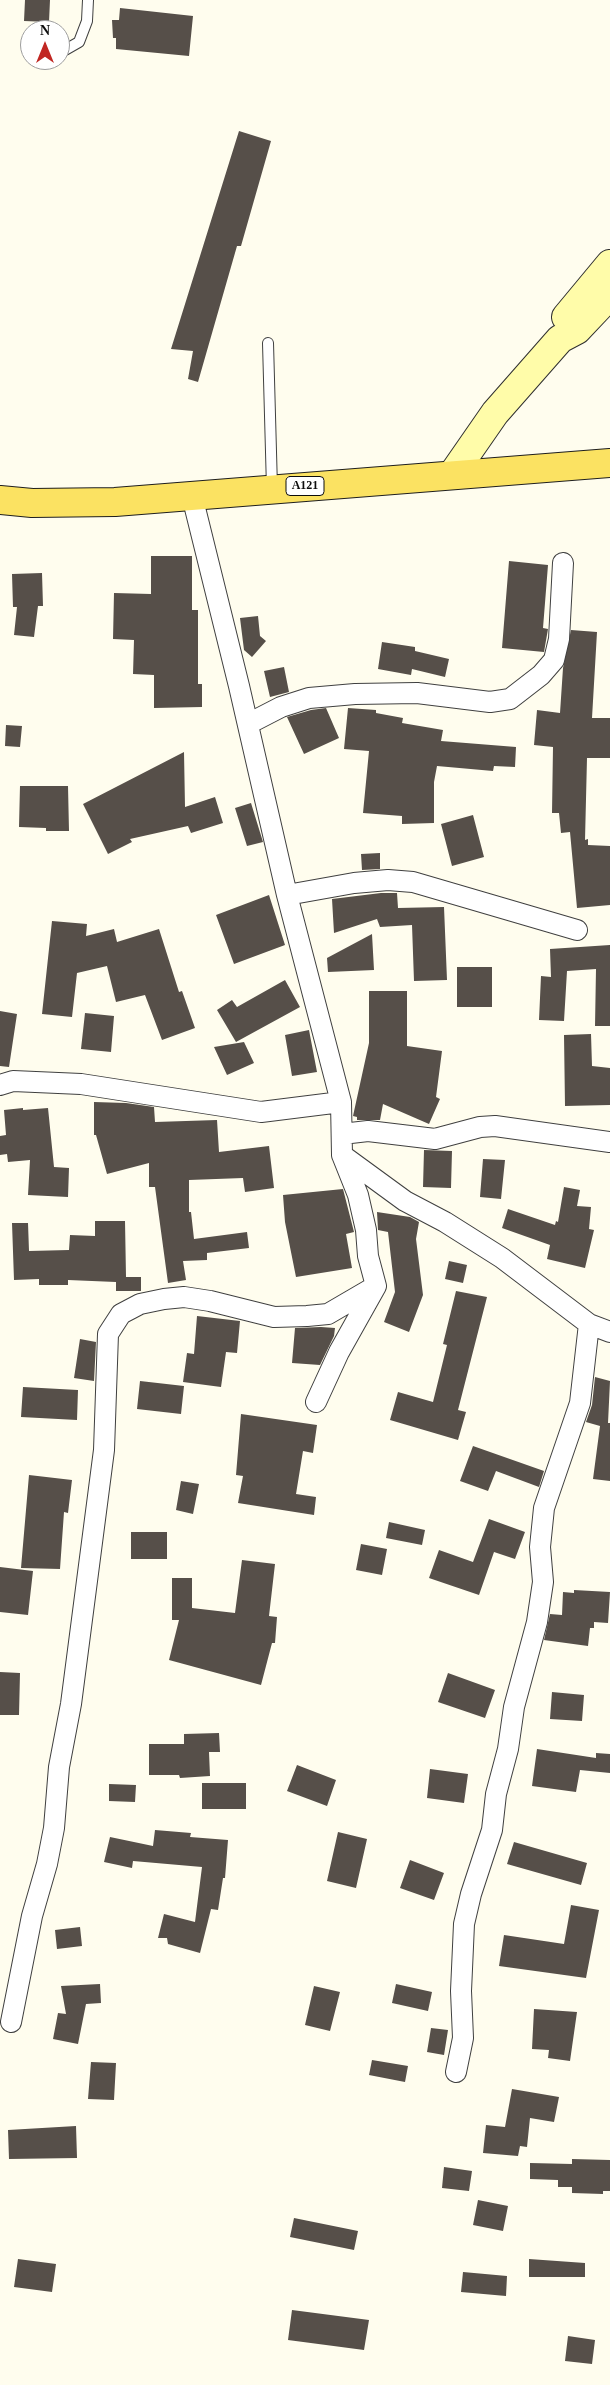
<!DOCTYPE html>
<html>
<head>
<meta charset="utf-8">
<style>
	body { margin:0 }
	#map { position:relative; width:610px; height:2385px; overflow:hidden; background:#fffdee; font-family:"Times New Roman",serif }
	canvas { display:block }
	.north { position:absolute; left:20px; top:20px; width:50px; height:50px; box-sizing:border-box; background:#fff; border:1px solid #9e9e9e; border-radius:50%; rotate:0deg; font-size:14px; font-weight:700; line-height:20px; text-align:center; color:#0d0d0d }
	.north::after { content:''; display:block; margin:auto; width:18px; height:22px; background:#c12722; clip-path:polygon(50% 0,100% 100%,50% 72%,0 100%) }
</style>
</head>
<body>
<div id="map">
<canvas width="610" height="2385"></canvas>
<div class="north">N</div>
</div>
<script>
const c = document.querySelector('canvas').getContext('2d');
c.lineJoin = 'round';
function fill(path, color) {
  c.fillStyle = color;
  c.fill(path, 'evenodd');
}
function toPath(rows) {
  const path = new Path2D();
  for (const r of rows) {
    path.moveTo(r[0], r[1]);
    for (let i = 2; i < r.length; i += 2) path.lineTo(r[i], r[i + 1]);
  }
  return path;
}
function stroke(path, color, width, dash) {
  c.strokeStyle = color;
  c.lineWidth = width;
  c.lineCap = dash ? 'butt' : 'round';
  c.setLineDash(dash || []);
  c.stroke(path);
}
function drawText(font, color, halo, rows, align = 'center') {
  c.font = font + ' "Times New Roman",serif';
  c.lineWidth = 5;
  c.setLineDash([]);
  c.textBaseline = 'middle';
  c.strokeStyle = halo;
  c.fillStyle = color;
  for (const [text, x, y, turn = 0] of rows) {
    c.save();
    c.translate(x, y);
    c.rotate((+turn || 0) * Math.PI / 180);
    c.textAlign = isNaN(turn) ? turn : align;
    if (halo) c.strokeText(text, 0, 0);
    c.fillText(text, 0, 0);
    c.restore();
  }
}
fill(toPath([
	[25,0,50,0,49,22,24,21],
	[120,8,193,16,189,56,116,49,116,38,113,38,112,20,119,20],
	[239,131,271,141,241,246,237,246,198,382,188,379,193,351,171,349],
	[151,556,192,556,192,610,198,610,198,684,202,684,202,707,154,708,154,675,133,674,134,640,113,639,114,593,151,594],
	[509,561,548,565,543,628,548,629,544,652,502,648],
	[42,573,43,606,38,606,34,637,14,635,17,607,13,607,12,574],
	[258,616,260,636,266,641,252,657,244,650,240,618],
	[571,630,597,632,592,718,610,718,610,758,587,758,585,840,588,839,588,845,610,846,610,905,577,908,570,832,561,833,559,813,552,813,553,747,534,745,537,710,560,713,563,668],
	[382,642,415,647,415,651,449,659,445,677,412,669,411,675,378,669],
	[284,667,289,692,270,697,264,671],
	[326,708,339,738,304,754,287,717,311,710],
	[348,708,376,710,376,713,403,718,402,723,443,730,441,741,516,747,515,767,494,766,493,771,437,766,434,782,434,823,402,824,402,816,363,813,369,751,344,749],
	[6,725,22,726,20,747,5,746],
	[184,752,185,807,215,797,223,823,191,833,188,826,130,839,132,842,108,854,83,804],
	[20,786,68,786,69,831,46,831,46,828,19,827],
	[251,803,263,842,247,846,235,808],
	[473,815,484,857,452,866,441,824],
	[380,853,380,869,362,870,361,854],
	[381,893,397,893,398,908,444,907,447,980,414,981,412,925,380,927,377,919,334,933,332,899],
	[269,895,285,945,234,964,216,915],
	[52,921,87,924,86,936,114,929,117,942,159,929,179,992,182,991,195,1028,162,1040,145,995,116,1002,107,966,77,973,72,1017,42,1014],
	[372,934,374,970,328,972,327,958],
	[610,945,610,1026,595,1026,596,969,567,971,564,1021,539,1020,541,976,551,977,550,949],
	[457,967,492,967,492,1007,457,1007],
	[285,980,300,1007,236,1042,217,1010,232,1000,237,1007],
	[369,991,407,991,407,1046,442,1051,436,1097,440,1099,429,1124,383,1104,380,1120,357,1120,357,1117,353,1116,369,1043],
	[0,1011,17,1014,9,1067,0,1066],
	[85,1013,114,1016,111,1052,81,1049],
	[309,1030,317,1072,292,1076,285,1035],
	[591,1034,592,1066,610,1068,610,1105,565,1106,564,1035],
	[244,1042,254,1063,227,1075,214,1047],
	[94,1102,126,1103,154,1107,155,1122,217,1120,219,1152,269,1146,274,1188,245,1192,243,1178,189,1180,189,1212,191,1212,194,1239,247,1232,249,1248,207,1253,207,1260,183,1261,186,1280,168,1283,155,1187,149,1187,149,1163,107,1174,96,1135,94,1135],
	[23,1108,23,1110,48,1108,54,1167,69,1168,68,1197,28,1195,30,1160,8,1162,7,1154,0,1155,0,1136,6,1135,4,1110],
	[424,1150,452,1151,451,1188,423,1187],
	[483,1159,505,1160,501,1199,480,1197],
	[564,1187,580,1190,577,1206,591,1207,589,1229,594,1230,585,1268,547,1259,550,1245,502,1228,508,1209,555,1225,556,1221,558,1222],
	[343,1189,354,1232,346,1234,352,1268,296,1277,285,1222,283,1195],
	[377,1212,410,1217,419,1222,416,1239,423,1295,409,1332,384,1322,395,1292,388,1232,378,1230],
	[95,1221,125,1221,126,1277,141,1277,141,1291,116,1291,116,1282,68,1280,68,1285,39,1285,39,1279,14,1280,12,1223,28,1223,29,1251,69,1250,70,1235,95,1236],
	[449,1261,467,1265,463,1283,445,1279],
	[456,1291,487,1297,458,1410,466,1412,458,1440,390,1420,398,1392,433,1402,447,1345,443,1344],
	[197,1316,240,1321,237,1353,226,1352,221,1387,183,1382,187,1353,194,1354],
	[321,1327,335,1328,334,1336,320,1365,292,1363,295,1328],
	[80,1339,96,1342,94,1381,74,1378],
	[595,1377,610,1381,608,1423,610,1423,610,1481,593,1479,600,1426,586,1422,592,1405],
	[140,1381,184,1386,181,1414,137,1409],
	[23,1387,78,1390,77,1420,21,1417],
	[241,1414,317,1425,313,1453,303,1451,296,1494,316,1497,314,1515,238,1503,243,1476,236,1475],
	[473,1446,544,1471,539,1487,496,1471,488,1491,460,1481],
	[29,1475,72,1480,68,1513,64,1512,60,1569,21,1568],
	[181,1481,199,1484,193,1514,176,1510],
	[489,1519,525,1532,515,1559,494,1552,479,1595,429,1578,439,1550,473,1562],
	[389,1522,425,1530,422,1545,386,1538],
	[131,1532,167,1532,167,1559,131,1559],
	[361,1544,387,1549,382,1575,356,1570],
	[242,1560,275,1564,269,1616,277,1617,275,1643,272,1643,261,1685,169,1660,179,1620,172,1620,172,1578,192,1578,192,1608,235,1613],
	[0,1567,33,1571,28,1615,0,1612],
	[574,1590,610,1592,608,1623,594,1622,594,1628,590,1628,588,1646,544,1640,550,1614,562,1615,563,1592,574,1593],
	[0,1672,20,1673,19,1715,0,1715],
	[448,1673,495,1690,485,1718,438,1702],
	[552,1692,584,1695,582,1721,550,1719],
	[219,1733,220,1752,209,1752,210,1776,180,1778,179,1775,149,1775,149,1744,184,1744,184,1734],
	[537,1749,596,1758,596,1753,610,1754,610,1773,580,1770,576,1792,532,1786],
	[297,1765,336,1780,327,1806,287,1791],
	[430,1769,468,1774,464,1803,427,1798],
	[202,1783,246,1783,246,1809,202,1809],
	[109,1784,136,1785,135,1802,109,1801],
	[155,1830,191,1833,190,1837,228,1840,225,1878,223,1878,218,1910,211,1909,200,1953,168,1944,167,1938,158,1938,164,1914,195,1922,202,1867,133,1861,132,1868,104,1862,110,1837,153,1846],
	[338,1832,367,1839,356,1888,327,1881],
	[514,1842,587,1863,581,1885,507,1864],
	[410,1860,444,1873,434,1900,400,1888],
	[571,1905,599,1910,586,1978,499,1966,504,1935,564,1944],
	[80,1927,82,1946,57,1949,55,1930],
	[100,1984,101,2003,86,2004,78,2044,53,2039,58,2013,66,2014,61,1986],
	[396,1984,432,1992,428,2011,392,2003],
	[314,1986,340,1992,330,2031,305,2025],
	[534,2009,577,2012,570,2061,548,2058,549,2050,532,2049],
	[431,2028,448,2030,444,2055,427,2052],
	[372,2060,408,2066,405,2082,369,2075],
	[91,2062,116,2063,114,2100,88,2099],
	[512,2089,559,2097,554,2122,530,2118,527,2147,520,2146,518,2156,483,2153,486,2125,505,2127],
	[76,2126,77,2158,9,2159,8,2130],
	[572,2159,610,2160,610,2191,603,2191,603,2194,572,2193,572,2187,558,2187,558,2180,530,2179,530,2163,572,2164],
	[444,2167,472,2171,469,2191,442,2188],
	[478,2200,508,2206,503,2231,473,2225],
	[294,2218,358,2231,354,2250,290,2237],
	[18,2259,56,2264,52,2292,14,2287],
	[529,2259,585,2263,585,2277,529,2277],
	[463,2272,507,2276,506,2296,461,2292],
	[292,2310,369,2320,364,2350,288,2340],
	[568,2336,595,2340,592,2364,565,2361]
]), '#564f49');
const service = toPath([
	[60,50,65,50,79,42,87,21,88,0],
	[268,343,272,488]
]);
const minor = toPath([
	[192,496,239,686,287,895,341,1102,342,1155,358,1195,366,1230,368,1256,376,1286,339,1352,316,1402],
	[248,724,281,707,309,698,355,694,417,693,490,702,510,699,541,675,554,660,559,639,563,563],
	[287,895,354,883,388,880,413,882,577,930],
	[0,1085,13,1081,81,1084,261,1112,341,1102],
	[342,1134,368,1131,435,1139,480,1127,495,1126,610,1142],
	[342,1155,405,1201,445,1222,502,1258,589,1324,610,1332],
	[11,2022,32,1916,47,1864,54,1828,59,1767,71,1704,104,1450,108,1334,121,1314,140,1304,164,1299,184,1297,210,1301,274,1317,307,1316,328,1314,376,1286],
	[456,2072,463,2038,461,1991,464,1924,471,1894,492,1830,496,1794,508,1749,514,1707,537,1622,543,1582,540,1547,544,1508,580,1403,589,1324]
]);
const secondary = toPath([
	[566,317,610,264],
	[452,475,495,413,560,339,577,330,610,295]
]);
const primary = toPath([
	[0,500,32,503,115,502,610,463]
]);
stroke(service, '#404040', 12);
stroke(minor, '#404040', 22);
stroke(secondary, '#2f2f2f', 30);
stroke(primary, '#1e1e1e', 30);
stroke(service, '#fff', 10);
stroke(minor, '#fff', 20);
stroke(secondary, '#fffca9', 28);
stroke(primary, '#fbe262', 28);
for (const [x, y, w] of [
	[305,486,38]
]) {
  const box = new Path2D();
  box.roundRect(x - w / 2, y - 9.5, w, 19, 4);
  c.fillStyle = '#fff';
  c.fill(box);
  stroke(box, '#0d0d0d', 1);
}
drawText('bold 12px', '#0d0d0d', null, [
	["A121",305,486]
]);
</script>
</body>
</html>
